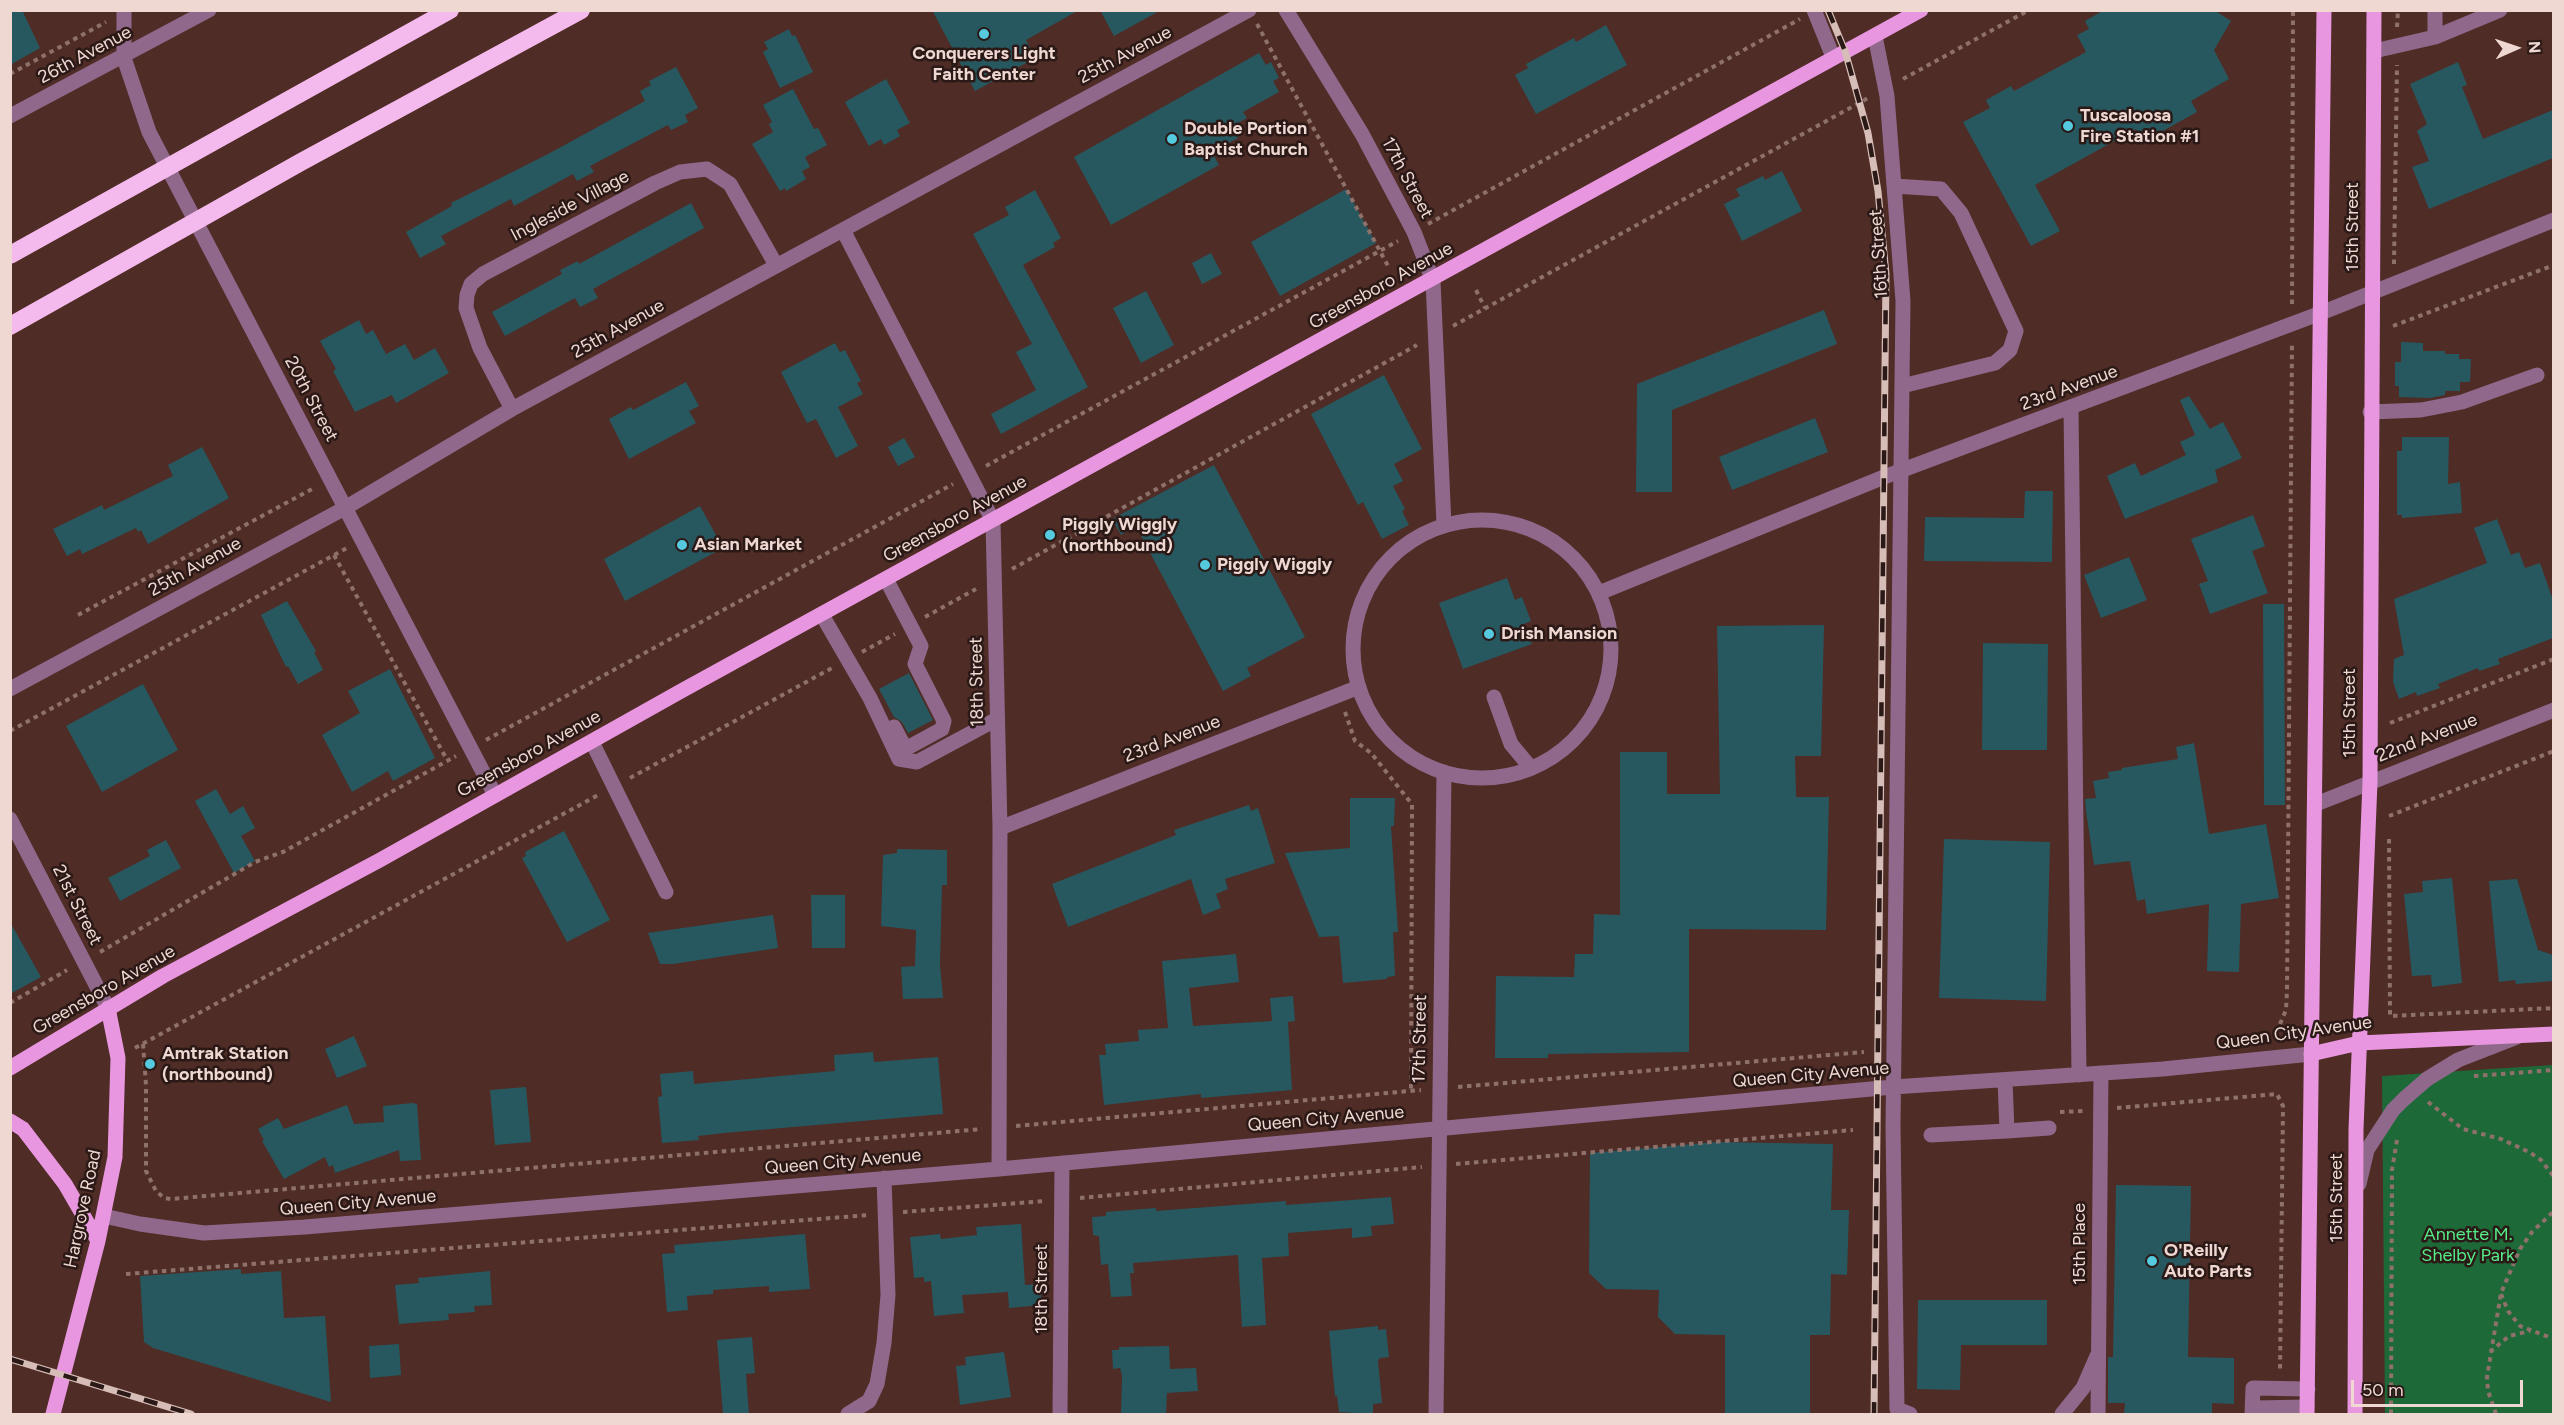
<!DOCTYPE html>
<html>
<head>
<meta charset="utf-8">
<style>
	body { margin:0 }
	#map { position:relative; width:2564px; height:1425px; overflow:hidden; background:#4f2c25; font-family:Figtree,sans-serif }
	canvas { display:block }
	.frame { position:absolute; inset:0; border:12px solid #efd7d2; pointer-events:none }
	.north { position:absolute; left:2486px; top:18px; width:60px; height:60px; -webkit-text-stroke:4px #2a1916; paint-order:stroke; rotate:87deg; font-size:16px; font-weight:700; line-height:24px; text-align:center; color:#efd7d2 }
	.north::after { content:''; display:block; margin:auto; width:21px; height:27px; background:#efd7d2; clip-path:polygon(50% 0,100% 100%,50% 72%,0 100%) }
	.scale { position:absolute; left:2351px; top:1380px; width:172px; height:27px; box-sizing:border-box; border:3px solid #efd7d2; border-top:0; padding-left:8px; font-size:18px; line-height:21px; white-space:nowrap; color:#efd7d2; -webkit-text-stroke:4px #2a1916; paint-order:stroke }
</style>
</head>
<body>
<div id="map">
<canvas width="2564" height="1425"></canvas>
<div class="frame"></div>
<div class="north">N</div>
<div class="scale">50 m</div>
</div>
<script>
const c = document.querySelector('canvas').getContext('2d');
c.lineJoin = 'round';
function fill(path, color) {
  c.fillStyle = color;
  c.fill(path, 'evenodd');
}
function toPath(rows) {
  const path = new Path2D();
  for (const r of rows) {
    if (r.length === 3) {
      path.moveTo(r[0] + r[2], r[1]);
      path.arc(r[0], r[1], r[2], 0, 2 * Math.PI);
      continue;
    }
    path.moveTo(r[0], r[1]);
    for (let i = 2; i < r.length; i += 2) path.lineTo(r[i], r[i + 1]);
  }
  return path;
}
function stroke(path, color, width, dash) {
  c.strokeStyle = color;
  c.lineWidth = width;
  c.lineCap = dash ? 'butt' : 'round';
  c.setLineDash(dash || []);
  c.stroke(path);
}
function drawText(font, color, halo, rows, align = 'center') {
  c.font = font + ' Figtree,sans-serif';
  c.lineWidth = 5;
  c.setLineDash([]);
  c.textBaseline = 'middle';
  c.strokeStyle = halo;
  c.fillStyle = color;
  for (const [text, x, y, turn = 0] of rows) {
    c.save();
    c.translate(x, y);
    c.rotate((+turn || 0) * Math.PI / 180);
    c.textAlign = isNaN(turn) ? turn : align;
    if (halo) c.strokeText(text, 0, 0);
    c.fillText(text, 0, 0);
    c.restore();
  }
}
fill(toPath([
	[2553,1065,2553,1414,2385,1414,2382,1076]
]), '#1e6938');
fill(toPath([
	[10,10,22,10,40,48,10,65],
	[932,10,1079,10,1026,40,1035,58,975,91],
	[1100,10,1161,10,1114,36],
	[2104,10,2214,10,2231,21,2214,50,2229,79,2191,101,2197,112,2143,142,2136,129,2035,185,2060,231,2031,246,1963,122,1990,108,1986,100,2011,86,2014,91,2086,52,2077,35,2089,29,2085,21],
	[1606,25,1627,65,1536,114,1515,75,1528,68,1526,64,1574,38,1576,42],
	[789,29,792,36,795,35,813,72,780,88,763,52,768,49,764,42],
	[1259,53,1266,65,1271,62,1279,78,1273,81,1279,92,1243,112,1247,118,1232,126,1238,138,1212,152,1219,165,1111,225,1074,157],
	[2458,62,2467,85,2462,87,2483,139,2553,110,2553,158,2429,209,2412,167,2429,161,2417,131,2427,124,2410,84],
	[676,67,698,108,685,115,688,122,671,130,668,125,590,166,594,172,577,181,573,174,514,206,511,199,441,236,446,244,420,258,406,232,452,206,451,203,550,153,645,101,640,91,651,85,649,81],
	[886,79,910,123,897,130,900,136,884,145,881,139,869,146,845,102],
	[793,89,814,129,818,128,827,145,805,157,810,167,802,171,806,179,786,191,785,188,780,191,752,144,773,132,769,124,772,122,763,105],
	[1782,171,1802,211,1742,241,1724,204,1740,196,1736,189,1763,176,1765,180],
	[1346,189,1376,243,1280,296,1251,242],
	[1035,190,1061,238,1053,243,1055,247,1023,265,1088,387,1001,434,991,414,1036,390,1016,352,1032,344,973,234,1009,215,1005,207],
	[691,203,704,228,593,289,598,298,580,307,575,298,505,336,492,312,562,274,560,270,578,261,579,264],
	[1211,253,1222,274,1202,284,1192,263],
	[1146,291,1174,345,1141,363,1113,308],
	[1824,310,1837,344,1672,410,1672,492,1636,492,1637,384],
	[359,320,366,334,373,330,386,354,405,344,414,360,435,348,449,373,396,403,392,395,355,412,333,371,336,369,320,341],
	[2401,342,2423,343,2423,351,2445,351,2445,354,2459,354,2459,359,2471,359,2470,382,2460,382,2460,391,2445,391,2445,395,2430,398,2399,397,2399,386,2395,386,2395,362,2401,362],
	[835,343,840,352,845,350,861,381,857,383,863,394,838,407,858,446,836,458,816,419,807,423,781,372],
	[1384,375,1422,449,1394,464,1403,481,1393,486,1405,509,1402,511,1409,525,1382,539,1363,502,1358,505,1311,414],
	[686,382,699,406,689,411,696,423,629,459,609,419,631,407,633,410],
	[2189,396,2210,429,2223,422,2242,458,2215,470,2218,482,2125,519,2107,476,2135,463,2141,476,2186,455,2180,442,2195,435,2180,400],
	[1815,418,1828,452,1732,490,1719,457],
	[2402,437,2449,437,2448,484,2460,482,2462,513,2402,518,2402,515,2397,515,2397,451,2402,451],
	[904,438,915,457,898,466,888,447],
	[202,447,229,498,148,544,141,530,138,532,136,528,82,554,80,549,67,556,53,529,102,505,104,510,173,476,168,465],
	[1214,465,1305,637,1247,668,1251,676,1223,691,1136,526,1121,535,1112,519],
	[2025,491,2053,491,2052,562,1924,561,1925,517,2024,518],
	[700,506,723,548,625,601,604,559],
	[2253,515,2265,546,2252,551,2268,593,2210,614,2199,584,2208,581,2191,539],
	[2497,519,2511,555,2519,552,2525,568,2540,563,2553,600,2553,638,2498,659,2500,664,2479,671,2478,668,2438,684,2440,688,2417,696,2416,692,2399,699,2393,682,2394,659,2404,655,2394,599,2487,563,2474,528],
	[2129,557,2147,600,2101,618,2084,575],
	[1507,578,1515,600,1522,597,1531,621,1524,624,1532,644,1463,669,1439,603],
	[287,601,316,651,314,652,323,670,298,684,288,666,286,667,261,615],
	[2263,604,2284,604,2285,805,2264,805],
	[1824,625,1821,756,1795,756,1796,797,1829,797,1826,930,1689,929,1689,1052,1548,1054,1548,1058,1495,1058,1496,976,1574,977,1575,954,1593,954,1594,914,1620,915,1620,752,1667,752,1667,794,1720,794,1717,626],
	[1983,643,2048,644,2047,750,1982,750],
	[390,669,435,758,393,781,388,771,352,792,322,735,360,713,348,691],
	[909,673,933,720,908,733,902,722,894,717,879,689],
	[143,684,178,750,102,792,66,726],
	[2194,743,2209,834,2266,824,2279,898,2241,904,2239,972,2207,971,2209,904,2147,914,2145,899,2137,901,2130,861,2094,865,2086,811,2085,799,2096,798,2093,781,2109,778,2108,772,2122,770,2122,768,2178,759,2176,747],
	[216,789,230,814,243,806,255,828,241,836,255,861,234,873,195,801],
	[1350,798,1395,798,1394,826,1391,826,1398,932,1393,932,1395,976,1387,977,1387,979,1343,983,1339,936,1319,937,1285,853,1350,848],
	[1249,805,1251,811,1258,808,1275,863,1225,879,1228,889,1216,894,1221,908,1203,915,1191,879,1068,927,1052,884,1176,835,1174,830],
	[564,831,610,920,567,942,522,858,526,856,525,852],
	[1944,839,2050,842,2046,1001,1939,998],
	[166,840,181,868,120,901,108,878,150,856,147,850],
	[897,849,947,850,947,885,942,885,940,965,943,998,903,999,901,967,915,966,916,930,881,926,883,855,897,853],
	[2452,878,2462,983,2432,987,2431,975,2412,976,2404,894,2423,892,2422,881],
	[2517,879,2538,950,2553,955,2553,981,2516,984,2515,980,2499,982,2489,881],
	[811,895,845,895,845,948,812,948],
	[773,915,778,948,673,964,660,964,648,933],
	[10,922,41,977,10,994],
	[1236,954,1239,982,1189,988,1193,1026,1272,1021,1270,998,1293,996,1295,1021,1288,1022,1292,1090,1201,1098,1201,1094,1104,1105,1099,1055,1106,1055,1105,1044,1139,1041,1138,1030,1168,1028,1162,961],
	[354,1036,367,1066,337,1078,325,1049],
	[873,1052,874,1062,938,1057,943,1114,724,1133,698,1136,699,1140,662,1143,658,1097,662,1096,660,1074,693,1071,694,1084,835,1071,834,1055],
	[526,1087,531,1142,495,1145,490,1090],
	[412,1103,417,1104,421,1160,400,1161,399,1150,335,1173,333,1165,329,1167,325,1157,284,1179,262,1141,264,1140,258,1129,278,1118,284,1129,347,1105,354,1124,384,1122,383,1106],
	[1716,1142,1833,1144,1831,1210,1849,1210,1847,1275,1831,1274,1830,1335,1810,1335,1810,1414,1725,1414,1725,1335,1675,1334,1658,1317,1659,1290,1606,1289,1589,1273,1590,1153],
	[2116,1185,2191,1186,2188,1357,2234,1358,2234,1404,2212,1403,2212,1414,2124,1414,2125,1403,2108,1403,2108,1357,2113,1357],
	[1391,1197,1394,1224,1371,1226,1372,1236,1352,1238,1352,1228,1288,1233,1289,1256,1262,1258,1266,1325,1242,1327,1238,1255,1133,1263,1134,1273,1130,1273,1132,1296,1111,1297,1108,1264,1101,1265,1099,1236,1093,1235,1092,1217,1106,1216,1106,1212,1156,1208,1156,1211,1286,1201,1286,1205],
	[1021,1224,1025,1285,1040,1284,1042,1305,1009,1308,1008,1292,962,1295,964,1313,934,1316,931,1281,924,1282,924,1277,914,1278,910,1237,940,1234,941,1239,977,1235,976,1227],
	[805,1234,810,1289,769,1292,769,1286,713,1290,713,1294,687,1296,688,1310,667,1312,662,1254,675,1253,674,1245],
	[241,1269,241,1274,281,1271,284,1318,325,1316,331,1402,153,1348,144,1342,140,1276],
	[490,1271,492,1305,474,1306,475,1312,448,1314,449,1320,399,1324,395,1285,419,1283,418,1278],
	[1918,1300,2047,1300,2047,1345,1961,1345,1960,1390,1917,1389],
	[1378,1326,1378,1330,1386,1329,1389,1357,1380,1358,1378,1361,1382,1403,1373,1404,1373,1414,1339,1412,1337,1396,1335,1396,1329,1331],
	[752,1337,755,1373,746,1374,749,1414,723,1414,717,1340],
	[399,1344,401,1375,370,1378,369,1346],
	[1169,1346,1170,1369,1196,1368,1198,1391,1167,1393,1166,1414,1121,1414,1122,1376,1120,1368,1113,1369,1112,1350,1119,1350,1119,1347],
	[1004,1352,1011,1397,960,1405,956,1366,966,1365,965,1357]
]), '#275860');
stroke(toPath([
	[1257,24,1388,266],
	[2397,27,2398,10],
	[10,74,106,22],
	[1903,79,2029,10],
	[1428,224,1800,19],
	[2394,264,2397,65],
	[1476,290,1485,308],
	[2292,304,2293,10],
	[1453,326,1870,97],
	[2393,326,2554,265],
	[986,466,1398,241],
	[334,555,446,758],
	[1012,569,1417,345],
	[78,615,314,488],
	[925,617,976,589],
	[862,652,895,634],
	[1345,712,1355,741,1371,753,1412,804,1411,1091],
	[2390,723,2554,659],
	[10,731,347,548],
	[486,740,953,484],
	[630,778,832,668],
	[2389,816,2554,751],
	[2389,839,2390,1016,2554,1008],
	[100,952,255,862,283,852,456,756],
	[10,1003,67,970],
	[2280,1024,2286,1010,2287,991,2292,342],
	[143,1044,146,1085,146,1171,156,1191,164,1198,171,1199,982,1129],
	[135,1048,600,794],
	[2474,1076,2554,1070],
	[1458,1087,1864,1052],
	[2428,1102,2463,1129,2501,1139,2529,1152,2541,1160,2554,1177],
	[2117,1108,2277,1094,2283,1106,2280,1372],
	[2060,1112,2083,1111],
	[1016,1126,1421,1090],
	[1456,1164,1853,1130],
	[1080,1198,1422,1167],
	[903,1212,1045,1201],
	[126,1274,869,1215],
	[2501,1294,2508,1311,2520,1326,2554,1339],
	[2490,1352,2509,1336,2530,1331],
	[2391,1414,2392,1170,2397,1140],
	[2496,1414,2488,1391,2487,1377,2501,1293,2520,1249,2532,1232,2554,1211]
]), '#8f716b', 4, [4.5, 4.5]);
stroke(toPath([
	[124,10,124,58,149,132,495,795],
	[1286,10,1362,134,1414,232,1433,281,1444,525],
	[1814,10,1833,57],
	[1875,36,1887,96,1903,301,1893,1126,1897,1409,1910,1414],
	[2435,37,2435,10],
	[2374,51,2435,37,2500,10],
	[10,116,209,10],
	[1894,186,1941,189,1961,213,2016,331,2010,350,1995,363,1902,386],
	[843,230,993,521,1000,828,999,1169],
	[2071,408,2079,1075],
	[512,409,480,348,466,308,467,295,471,284,483,274,655,183,680,172,707,169,730,184,776,265],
	[2370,412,2421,410,2462,402,2537,375],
	[1482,649,129],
	[886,579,921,646,915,664,944,721,942,729,909,747,903,744,894,727],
	[1599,593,1884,477,2321,313,2554,220],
	[822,615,870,698,899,759,917,762,997,719],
	[10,689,345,508,512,409,1249,10],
	[1494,697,1511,744,1531,768],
	[592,742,666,892],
	[2316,804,2554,710],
	[10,819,108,1008],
	[1000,828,1359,687],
	[2005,1080,2007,1131,2049,1128],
	[1931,1135,2007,1131],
	[2359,1184,2367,1150,2393,1110,2404,1099,2427,1079,2458,1060,2517,1037],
	[104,1216,140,1224,204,1233,305,1227,999,1169,1893,1087,2163,1069,2311,1054],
	[2253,1408,2307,1407],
	[848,1414,869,1401,877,1384,884,1343,888,1295,884,1178],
	[1060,1414,1062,1163],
	[1436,1414,1444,772],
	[2062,1414,2083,1388,2097,1356],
	[2098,1414,2101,1073],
	[2252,1414,2253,1388,2308,1389]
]), '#90688b', 15);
stroke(toPath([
	[2311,1054,2359,1043,2554,1034],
	[10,1068,163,976,380,860,683,690,1921,10],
	[10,1121,23,1129,65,1184,98,1241],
	[53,1414,98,1241,115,1157,118,1058,108,1008],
	[2307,1414,2324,10],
	[2355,1414,2356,1129,2370,782,2374,10]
]), '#e896df', 15);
const rail = toPath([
	[1828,10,1845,51,1868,133,1878,191,1886,274,1874,1414],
	[10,1359,191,1414]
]);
stroke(rail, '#d6bdb7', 7);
stroke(rail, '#2a1916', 4.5, [14]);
stroke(toPath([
	[10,255,450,10],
	[10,326,301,162,581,10]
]), '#f5baed', 18);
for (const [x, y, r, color] of [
	[984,34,6,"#55cadf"],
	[2068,126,6,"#55cadf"],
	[1172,139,6,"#55cadf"],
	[1050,535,6,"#55cadf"],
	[682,545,6,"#55cadf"],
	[1205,565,6,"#55cadf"],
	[1489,634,6,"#55cadf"],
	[150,1064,6,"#55cadf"],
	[2152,1261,6,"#55cadf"]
]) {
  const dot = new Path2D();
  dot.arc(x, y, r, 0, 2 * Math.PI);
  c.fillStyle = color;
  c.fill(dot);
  stroke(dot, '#2a1916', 2);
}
drawText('bold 18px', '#efd7d2', '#2a1916', [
	["Conquerers Light",984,54,"center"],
	["Faith Center",984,75,"center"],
	["Tuscaloosa",2080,116],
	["Fire Station #1",2080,137],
	["Double Portion",1184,129],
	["Baptist Church",1184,150],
	["Piggly Wiggly",1062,525],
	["(northbound)",1062,546],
	["Asian Market",694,545],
	["Piggly Wiggly",1217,565],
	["Drish Mansion",1501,634],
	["Amtrak Station",162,1054],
	["(northbound)",162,1075],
	["O'Reilly",2164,1251],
	["Auto Parts",2164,1272]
], 'left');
drawText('18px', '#efd7d2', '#2a1916', [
	["26th Avenue",85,55,-28],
	["25th Avenue",1125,55,-28],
	["17th Street",1407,178,62],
	["Ingleside Village",570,206,-28],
	["15th Street",2353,227,-90],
	["16th Street",1879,254,-94],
	["Greensboro Avenue",1381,286,-29],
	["25th Avenue",618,329,-29],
	["23rd Avenue",2069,388,-20],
	["20th Street",311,399,62],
	["Greensboro Avenue",955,519,-29],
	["25th Avenue",195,567,-29],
	["18th Street",977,682,-91],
	["15th Street",2350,713,-90],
	["22nd Avenue",2427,738,-21],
	["23rd Avenue",1172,739,-21],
	["Greensboro Avenue",529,754,-29],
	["21st Street",77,905,63],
	["Greensboro Avenue",104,990,-30],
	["Queen City Avenue",2294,1033,-8],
	["17th Street",1420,1039,-89],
	["Queen City Avenue",1811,1075,-5],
	["Queen City Avenue",1326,1119,-5],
	["Queen City Avenue",843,1162,-5],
	["15th Street",2337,1198,-90],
	["Queen City Avenue",358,1203,-5],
	["Hargrove Road",83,1209,-78],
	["15th Place",2080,1244,-90],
	["18th Street",1042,1289,-90]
]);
drawText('18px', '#55ec88', '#2a1916', [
	["Annette M.",2468,1235],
	["Shelby Park",2468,1256]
]);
</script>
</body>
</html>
